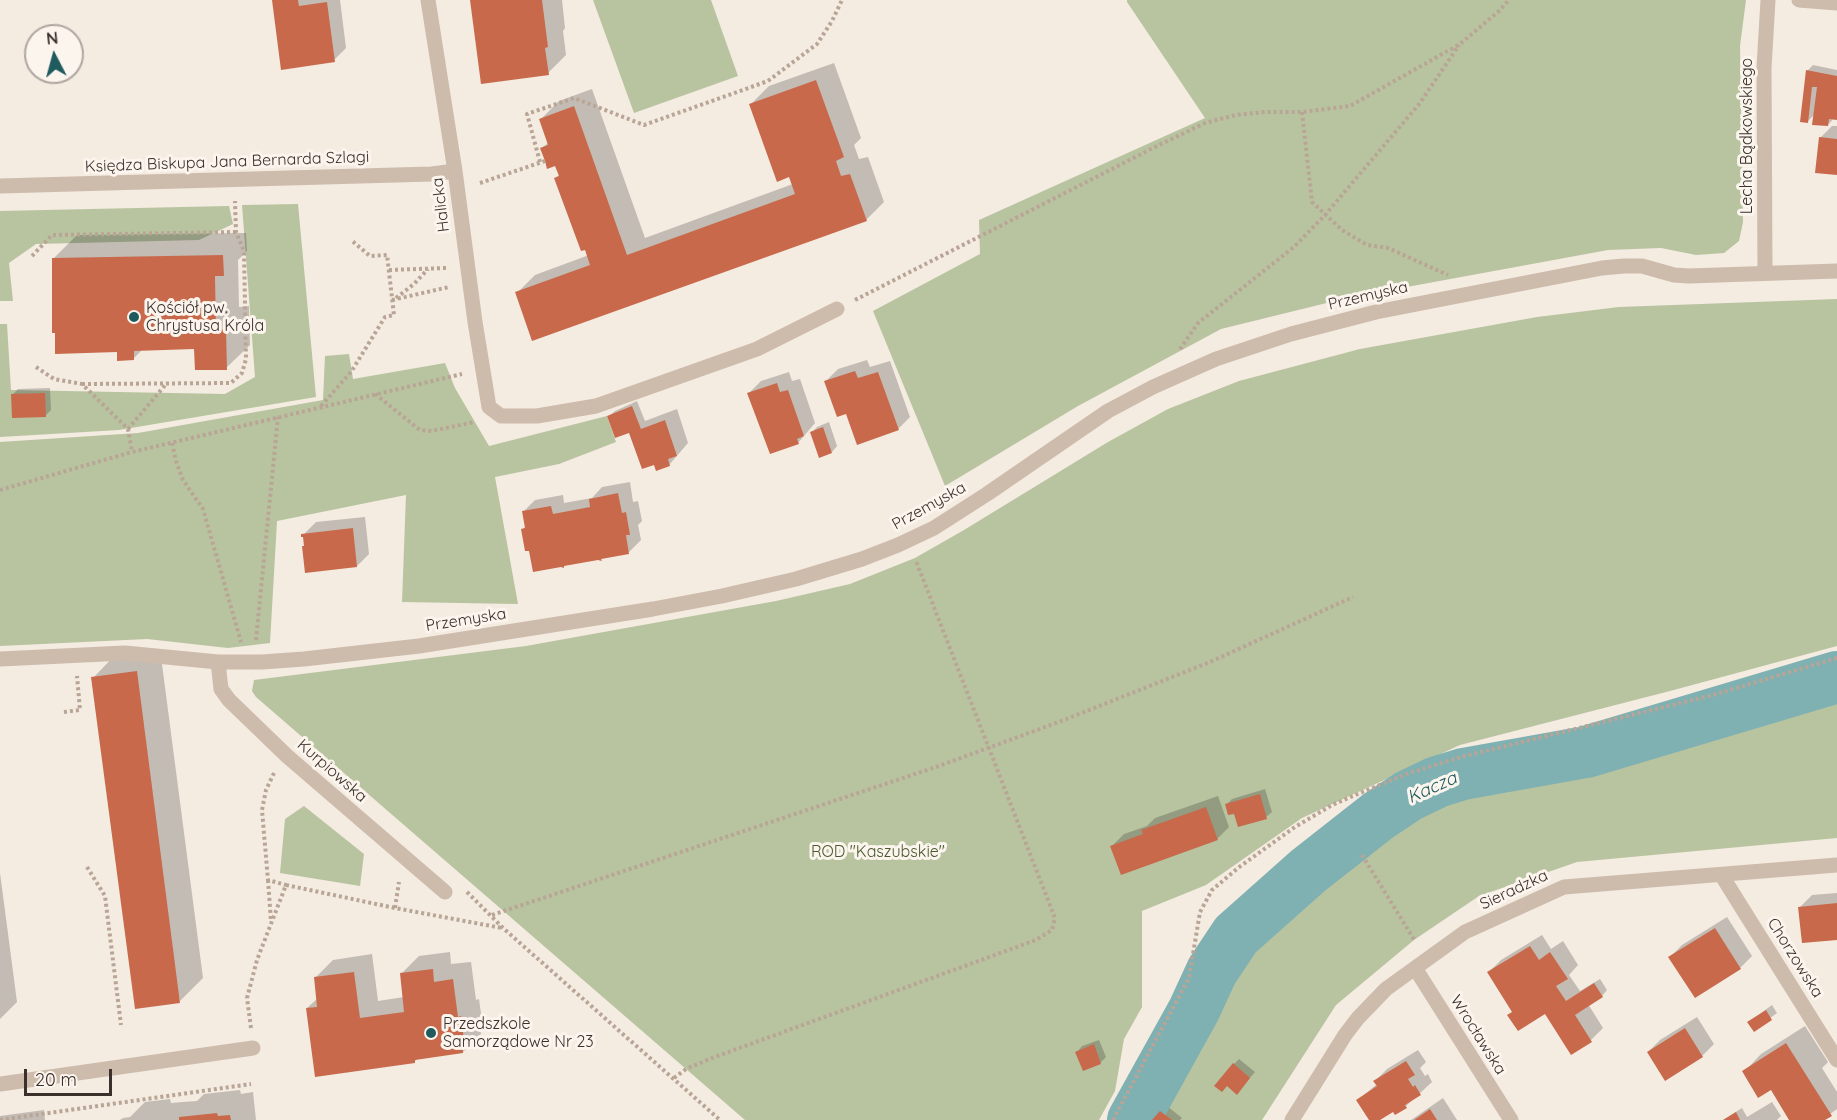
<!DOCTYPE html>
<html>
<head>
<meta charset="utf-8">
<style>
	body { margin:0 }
	#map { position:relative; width:1837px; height:1120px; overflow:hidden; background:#f4ebe1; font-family:Quicksand,sans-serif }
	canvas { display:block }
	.north { position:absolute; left:24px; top:24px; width:60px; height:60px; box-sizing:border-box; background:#fbf5ee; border:2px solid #aea6a0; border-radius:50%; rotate:354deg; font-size:16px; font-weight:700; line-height:24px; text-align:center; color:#3b302b }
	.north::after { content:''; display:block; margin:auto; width:21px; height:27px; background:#1f5a5e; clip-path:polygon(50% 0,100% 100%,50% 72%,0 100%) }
	.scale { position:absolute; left:24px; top:1069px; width:88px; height:27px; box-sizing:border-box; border:3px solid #3b302b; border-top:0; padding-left:8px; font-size:18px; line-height:21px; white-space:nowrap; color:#3b302b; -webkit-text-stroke:4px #fbf5ee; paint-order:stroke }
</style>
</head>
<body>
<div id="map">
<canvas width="1837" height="1120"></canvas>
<div class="north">N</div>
<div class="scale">20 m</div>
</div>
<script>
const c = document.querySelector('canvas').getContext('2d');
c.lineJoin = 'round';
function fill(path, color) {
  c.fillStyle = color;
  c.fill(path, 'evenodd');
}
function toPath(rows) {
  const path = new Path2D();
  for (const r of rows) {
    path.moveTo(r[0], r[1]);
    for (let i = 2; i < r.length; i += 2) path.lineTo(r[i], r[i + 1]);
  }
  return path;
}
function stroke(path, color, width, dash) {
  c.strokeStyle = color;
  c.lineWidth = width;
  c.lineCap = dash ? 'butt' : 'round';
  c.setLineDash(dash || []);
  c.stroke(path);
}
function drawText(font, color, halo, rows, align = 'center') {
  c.font = font + ' Quicksand,sans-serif';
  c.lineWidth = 6;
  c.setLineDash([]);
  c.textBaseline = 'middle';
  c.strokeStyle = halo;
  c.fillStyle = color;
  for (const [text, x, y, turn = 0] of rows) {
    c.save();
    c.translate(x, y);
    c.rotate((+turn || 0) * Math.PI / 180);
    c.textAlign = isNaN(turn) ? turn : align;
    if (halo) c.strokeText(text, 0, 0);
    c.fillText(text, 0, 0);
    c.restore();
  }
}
fill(toPath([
	[593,0,711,0,738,76,634,113],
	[1127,0,1746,0,1740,46,1743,222,1739,241,1724,253,1696,255,1661,248,1608,250,1347,298,1221,329,1078,406,945,486,873,311,980,254,979,220,1205,118,1127,2],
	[298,204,316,397,119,430,0,437,0,324,7,324,11,390,225,394,255,377,242,205],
	[229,206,233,224,199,240,36,244,9,263,13,301,0,301,0,211],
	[1837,299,1837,646,1670,691,1460,745,1302,818,1206,885,1142,911,1142,1007,1124,1039,1115,1091,1099,1120,745,1120,256,697,252,691,254,680,526,646,776,601,850,584,915,558,964,530,1108,442,1168,409,1239,381,1360,349,1537,317,1619,307],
	[349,354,353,379,445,363,455,388,489,446,607,416,616,442,559,464,495,477,518,604,402,602,406,495,277,521,270,643,228,648,147,639,0,646,0,442,138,433,323,400,325,356],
	[1837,690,1837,838,1577,862,1479,896,1414,940,1336,1005,1262,1120,1148,1120,1237,951,1264,930,1273,919,1355,852,1432,808],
	[304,806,364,854,360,886,280,873,285,819]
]), '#b8c4a0');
fill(toPath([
	[274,0,340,0,346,48,334,60],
	[472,0,562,0,565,28,563,31,566,55,548,73],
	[834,63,861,138,854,145,859,159,868,157,884,202,866,220,517,293,535,275,589,255,556,178,559,175,556,164,542,148,549,142,541,119,559,101,592,89,645,238,793,184,751,104,769,86],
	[1813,65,1837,70,1837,119,1834,118,1828,125,1815,114,1807,122,1807,71],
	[1832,126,1837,126,1837,173,1820,138],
	[246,233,247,251,238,260,239,307,249,306,250,345,226,368,196,348,143,349,134,358,118,351,53,259,77,235],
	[867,360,870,367,890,361,910,417,898,429,847,412,826,381,838,369],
	[789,372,792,381,800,379,815,423,798,443,749,393,761,381],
	[50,388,51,410,45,416,13,394,18,389],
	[637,401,645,421,677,409,688,443,669,465,655,463,631,434,609,416,615,411],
	[829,422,837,446,832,452,811,433,817,427],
	[630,482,633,502,638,501,642,521,638,525,641,540,629,552,603,557,601,559,530,549,522,530,526,526,523,512,535,500,563,495,564,503,592,498,602,487],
	[365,517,369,554,357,566,304,534,316,522],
	[160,649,203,978,180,1001,93,678,116,654],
	[1265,789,1272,812,1266,817,1235,812,1226,805,1232,799],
	[1218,796,1229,827,1217,839,1112,846,1124,834,1147,826,1155,818],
	[0,873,17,1002,0,1019],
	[1837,893,1837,938,1800,907,1812,895],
	[1727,917,1752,956,1740,968,1670,957,1682,945],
	[1542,935,1551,949,1563,941,1578,965,1569,975,1580,991,1600,979,1607,990,1602,996,1588,1004,1603,1028,1591,1040,1572,1053,1545,1012,1513,1011,1489,972,1501,960],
	[450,952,451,964,471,962,476,1000,479,999,482,1021,479,1023,481,1034,463,1052,418,1058,414,1062,307,1008,318,998,315,978,333,960,372,954,378,1001,404,997,401,974,419,956],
	[1772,1005,1777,1013,1754,1030,1749,1022],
	[1697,1017,1714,1044,1702,1056,1648,1052,1660,1040],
	[1805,1026,1828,1062,1822,1068,1837,1092,1837,1109,1822,1120,1791,1120,1772,1088,1744,1072,1761,1054],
	[1099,1040,1106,1057,1100,1063,1077,1052,1082,1046],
	[1418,1050,1426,1062,1420,1068,1425,1076,1428,1074,1432,1082,1406,1106,1394,1110,1377,1120,1370,1120,1358,1100,1377,1084,1375,1081,1387,1069],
	[1239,1059,1255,1072,1242,1087,1234,1064],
	[240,1090,241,1094,253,1092,256,1120,120,1120,123,1118,130,1117,145,1102,170,1099,171,1103,183,1102,197,1101,204,1094],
	[1443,1098,1457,1120,1411,1120],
	[1772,1102,1781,1116,1777,1120,1723,1120,1742,1108,1747,1117],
	[1167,1106,1182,1118,1180,1120,1154,1120],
	[44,1110,45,1120,0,1120,0,1116]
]), '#0003');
stroke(toPath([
	[1133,1120,1194,1010,1212,971,1236,935,1308,871,1378,816,1408,796,1437,782,1463,774,1586,752,1837,677]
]), '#7fb0b2', 52);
fill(toPath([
	[272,0,298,0,299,6,327,2,335,62,281,70],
	[470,0,542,0,548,47,545,48,549,75,481,84],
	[1806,70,1837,76,1837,120,1829,119,1828,126,1812,125,1817,87,1812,87,1808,123,1800,122],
	[816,80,844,157,836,161,841,176,850,174,867,221,532,341,515,292,590,265,585,250,581,251,554,178,559,176,555,166,547,169,545,161,540,148,548,145,539,119,574,106,627,255,795,194,789,177,777,182,749,104],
	[1819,137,1837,139,1837,175,1815,173],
	[223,255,224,276,215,276,216,330,226,329,227,370,195,370,194,349,134,351,134,360,117,361,117,352,55,354,55,333,52,333,52,258],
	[855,371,858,378,878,372,899,430,857,445,846,414,837,417,824,381],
	[777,383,780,392,788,390,804,436,797,439,799,444,770,454,747,393],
	[45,393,46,417,12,418,11,394],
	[632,406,641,429,665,420,677,456,668,459,670,466,656,471,654,465,642,469,629,433,615,438,607,416],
	[823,427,832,453,819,458,810,432],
	[618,493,622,513,626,512,630,535,626,535,629,554,601,559,602,561,598,560,564,566,564,568,561,567,533,572,529,551,525,551,521,529,525,528,522,511,551,506,553,514,590,507,589,499],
	[353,528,357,567,305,573,302,546,304,546,303,537,301,537,301,534],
	[137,671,180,1003,135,1009,91,677],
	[1260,794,1267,819,1238,827,1234,814,1228,815,1225,804],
	[1206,807,1218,840,1121,875,1110,846,1143,834,1141,830],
	[1837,903,1837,940,1802,943,1798,907],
	[1715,928,1741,969,1695,998,1668,957],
	[1530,946,1539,960,1550,952,1568,979,1556,986,1566,1001,1594,983,1603,997,1575,1015,1592,1042,1571,1055,1545,1014,1518,1031,1507,1015,1512,1012,1487,972],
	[433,969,434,982,453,979,458,1017,461,1016,464,1040,462,1041,463,1053,415,1060,415,1063,315,1077,306,1008,317,1007,314,977,354,972,360,1018,404,1012,400,973],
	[1766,1010,1772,1020,1754,1032,1747,1022],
	[1685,1028,1703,1057,1665,1081,1647,1052],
	[1786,1043,1832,1116,1825,1120,1789,1120,1771,1090,1758,1098,1742,1071],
	[1094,1044,1101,1064,1083,1071,1075,1052],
	[1406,1061,1415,1075,1408,1079,1413,1087,1415,1085,1421,1095,1405,1105,1407,1108,1395,1115,1393,1112,1380,1120,1369,1120,1356,1100,1377,1086,1373,1081],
	[1233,1063,1250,1078,1237,1095,1227,1086,1222,1092,1214,1086],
	[1430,1109,1437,1120,1414,1120],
	[1160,1111,1172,1120,1152,1120],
	[1736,1112,1740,1120,1723,1120],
	[217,1113,218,1116,230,1115,231,1120,179,1120,179,1117]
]), '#c8694b');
stroke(toPath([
	[1302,112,1312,202,1342,230,1367,245,1388,248,1448,275],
	[540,162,527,114,574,98,644,125,768,81,817,44,832,21,842,0],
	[480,183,545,161],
	[32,256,52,235,236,232],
	[389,270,446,268],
	[396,298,414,284,428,269],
	[392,300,449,287],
	[855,300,1157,146,1205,123,1236,115,1265,112,1302,112,1350,106,1460,44,1499,11,1509,0],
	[1180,349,1198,323,1294,247,1325,215,1420,103,1459,45],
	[36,367,54,379,82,384,128,429,132,452],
	[82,384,231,383,242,373,246,359,244,251,236,232,235,201],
	[375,394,420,430,432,431,474,422],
	[321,406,351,372,385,317,394,315,387,255,370,256,351,240],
	[128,429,167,383],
	[172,443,176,461,183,480,203,509,241,642],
	[0,490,132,452,462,374],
	[256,640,278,417],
	[64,712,80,710,77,676],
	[274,773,266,790,262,810,268,880,286,885],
	[1362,855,1415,941],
	[87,867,105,896,121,1025],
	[268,880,271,921],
	[467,892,503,928,720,1120],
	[395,908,399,882],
	[492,915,939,766,1064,720,1210,662,1353,597],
	[251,1028,247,998,257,960,286,885,395,908,502,928],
	[674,1078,686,1069,712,1058,1036,940,1052,930,1055,918,916,561],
	[0,1120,251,1084],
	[1113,1120,1189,978,1200,912,1212,890,1238,868,1295,827,1332,805,1360,793,1409,773,1461,757,1713,695,1837,658]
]), '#b9a596', 4, [3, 3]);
stroke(toPath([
	[428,0,455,171,475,322,489,407,501,416,537,416,596,406,757,349,837,309],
	[1799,0,1837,3],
	[0,186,432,174,455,171],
	[1765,273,1764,68,1768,0],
	[0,659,125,653,218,662,262,662,304,659,419,646,653,609,722,596,796,579,862,559,898,545,934,528,987,494,1108,411,1153,387,1216,359,1291,334,1376,312,1602,268,1624,266,1642,266,1674,275,1689,276,1837,271],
	[218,662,221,689,229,700,287,756,445,892],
	[1722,876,1837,1060],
	[1415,968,1511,1120],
	[0,1084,253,1048],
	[1292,1120,1345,1035,1358,1018,1386,989,1465,932,1564,887,1837,865]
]), '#cdbbac', 15);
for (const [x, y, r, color] of [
	[134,317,6,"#1f5a5e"],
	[431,1033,6,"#1f5a5e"]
]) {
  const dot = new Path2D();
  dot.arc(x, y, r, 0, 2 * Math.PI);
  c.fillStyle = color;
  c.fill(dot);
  stroke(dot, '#fbf5ee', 2);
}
drawText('16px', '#3b302b', '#fbf5ee', [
	["Lecha Bądkowskiego",1747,136,-90],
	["Księdza Biskupa Jana Bernarda Szlagi",227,162,-2],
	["Halicka",441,205,-97],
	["Przemyska",1368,296,-13],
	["Przemyska",929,506,-29],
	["Przemyska",466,620,-9],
	["Kurpiowska",332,771,41],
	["Sieradzka",1514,890,-25],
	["Chorzowska",1795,958,58],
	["Wrocławska",1478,1035,58]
]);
drawText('16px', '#3b302b', '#fbf5ee', [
	["Kościół pw.",146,308],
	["Chrystusa Króla",146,326],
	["Przedszkole",443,1024],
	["Samorządowe Nr 23",443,1042]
], 'left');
drawText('16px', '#4a5a2e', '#fbf5ee', [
	["ROD \"Kaszubskie\"",878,852]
]);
drawText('italic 18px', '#1f5a5e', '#fbf5ee', [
	["Kacza",1432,788,-24]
]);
</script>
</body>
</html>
